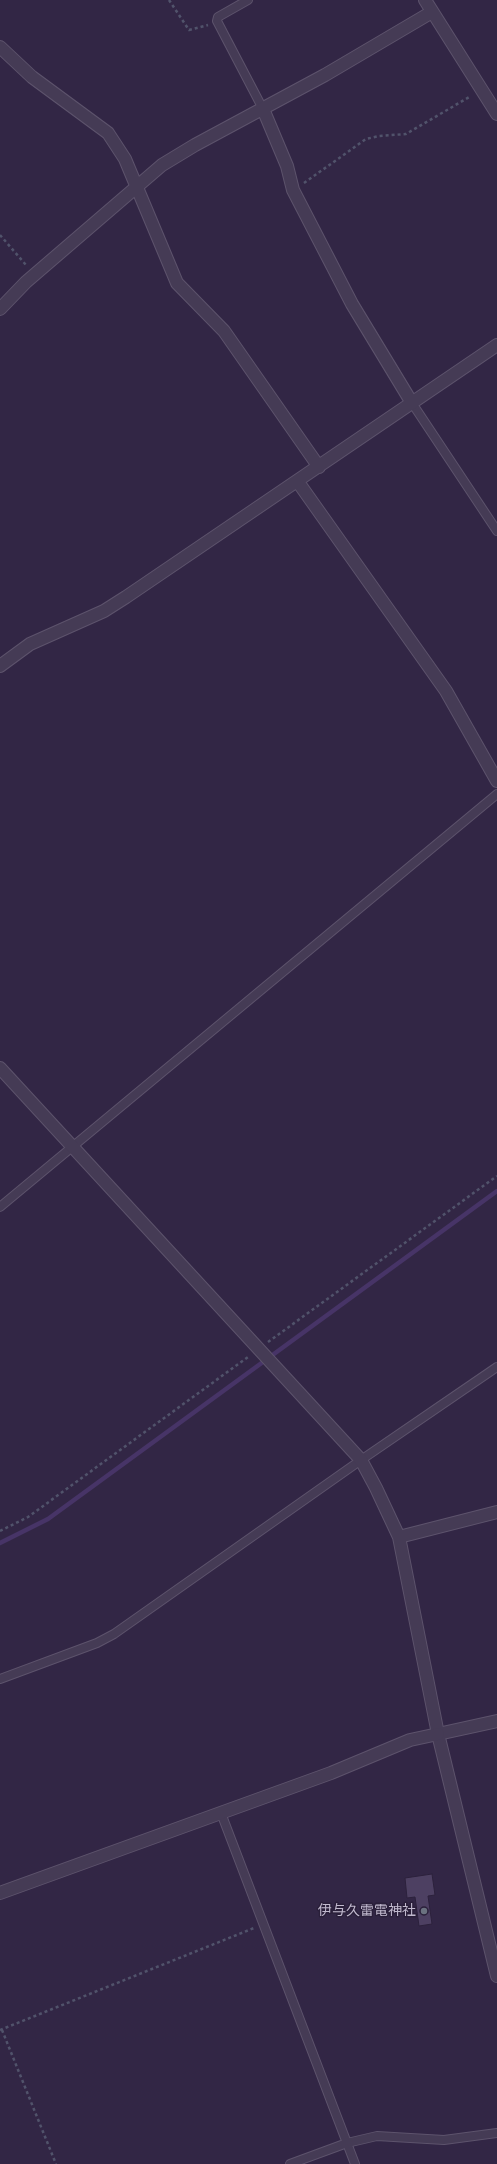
<!DOCTYPE html>
<html>
<head>
<meta charset="utf-8">
<style>
	body { margin:0 }
	canvas { display:block; background:#322645 }
</style>
</head>
<body>
<canvas width="497" height="2164"></canvas>
<script>
const c = document.querySelector('canvas').getContext('2d');
c.lineJoin = 'round';
function toPath(rows) {
  const path = new Path2D();
  for (const r of rows) {
    path.moveTo(r[0], r[1]);
    for (let i = 2; i < r.length; i += 2) path.lineTo(r[i], r[i + 1]);
  }
  return path;
}
function stroke(path, color, width, dash) {
  c.strokeStyle = color;
  c.lineWidth = width;
  c.lineCap = dash ? 'butt' : 'round';
  c.setLineDash(dash || []);
  c.stroke(path);
}
function fill(path, color) {
  c.fillStyle = color;
  c.fill(path, 'evenodd');
}
function drawText(font, color, halo, rows, align = 'center') {
  c.font = font + ' Manrope,"Noto Sans JP",sans-serif';
  c.lineWidth = 3;
  c.setLineDash([]);
  c.textBaseline = 'middle';
  c.strokeStyle = halo;
  c.fillStyle = color;
  for (const [text, x, y, turn = 0] of rows) {
    c.save();
    c.translate(x, y);
    c.rotate((+turn || 0) * Math.PI / 180);
    c.textAlign = isNaN(turn) ? turn : align;
    if (halo) c.strokeText(text, 0, 0);
    c.fillText(text, 0, 0);
    c.restore();
  }
}
stroke(toPath([
	[0,1543,48,1519,497,1191]
]), '#473467', 4.5);
const building = toPath([
	[432,1874,435,1895,428,1896,432,1924,419,1926,415,1897,407,1898,405,1878,432,1874]
]);
fill(building, '#4d4062');
stroke(building, '#2c213c', 1);
const service = toPath([
	[248,0,218,17,217,21,263,109],
	[412,403,497,531],
	[0,1207,497,794],
	[0,1679,97,1643,114,1634,361,1460,497,1367],
	[221,1813,355,2164],
	[290,2164,347,2143,377,2136,444,2140,497,2133]
]);
const minor = toPath([
	[425,0,497,114],
	[0,47,32,77,108,133,125,159,177,283,224,331,319,467],
	[263,109,287,166,293,190,352,304,412,403],
	[0,309,26,282,162,165,195,145,325,75,432,12],
	[298,482,446,691,497,781],
	[0,666,30,644,104,611,126,597,497,345],
	[0,1068,361,1460,376,1488,399,1537,438,1734,497,1976],
	[399,1537,497,1512],
	[438,1734,497,1721]
]);
const tertiary = toPath([
	[0,1893,331,1773,410,1740,438,1734]
]);
stroke(service, '#5d536c', 10);
stroke(minor, '#5d536c', 14);
stroke(tertiary, '#5d536c', 14);
stroke(toPath([
	[169,0,189,30,208,25],
	[304,183,366,139,379,136,406,134,471,96],
	[0,235,26,265],
	[268,1342,497,1176],
	[0,1531,28,1517,248,1357],
	[0,2030,254,1928],
	[2,2030,56,2164]
]), '#51536b', 2.5, [3, 3]);
stroke(service, '#453b55', 8);
stroke(minor, '#453b55', 12);
stroke(tertiary, '#453b55', 12);
for (const [x, y, r, color] of [
	[424,1911,4,"#6b7280"]
]) {
  const dot = new Path2D();
  dot.arc(x, y, r, 0, 2 * Math.PI);
  c.fillStyle = color;
  c.fill(dot);
  stroke(dot, '#2a1f3a', 1.5);
}
drawText('14px', '#c1b9ce', '#2a1f3a', [
	["伊与久雷電神社",416,1911]
], 'right');
</script>
</body>
</html>
